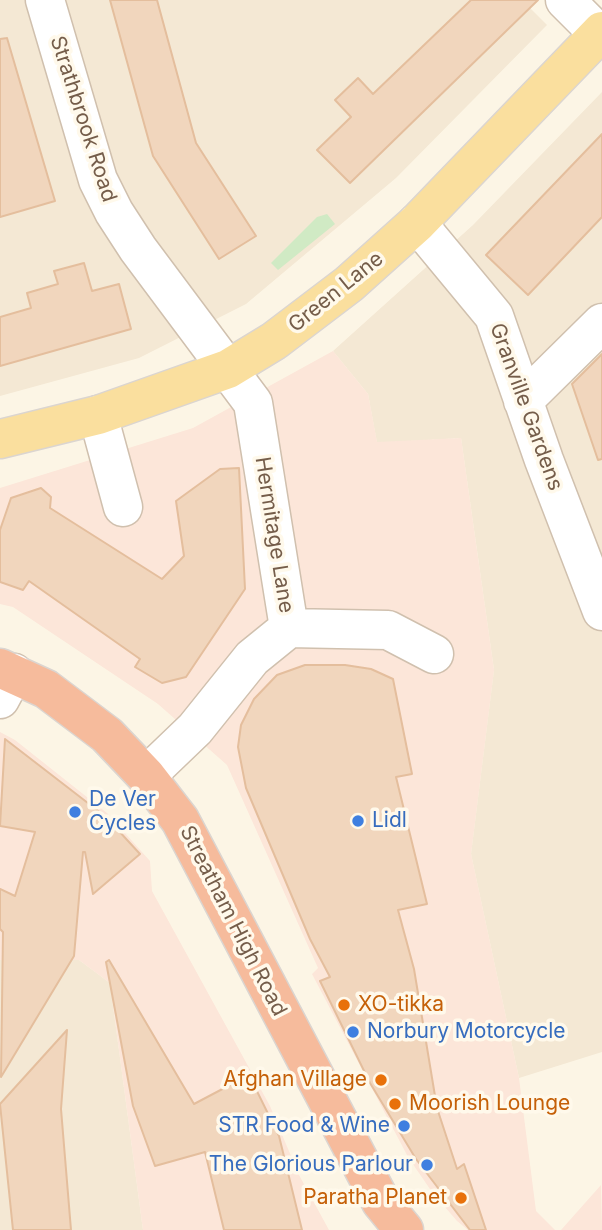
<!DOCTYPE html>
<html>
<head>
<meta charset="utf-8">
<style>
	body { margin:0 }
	canvas { display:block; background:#fcf5e5 }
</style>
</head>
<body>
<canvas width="602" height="1230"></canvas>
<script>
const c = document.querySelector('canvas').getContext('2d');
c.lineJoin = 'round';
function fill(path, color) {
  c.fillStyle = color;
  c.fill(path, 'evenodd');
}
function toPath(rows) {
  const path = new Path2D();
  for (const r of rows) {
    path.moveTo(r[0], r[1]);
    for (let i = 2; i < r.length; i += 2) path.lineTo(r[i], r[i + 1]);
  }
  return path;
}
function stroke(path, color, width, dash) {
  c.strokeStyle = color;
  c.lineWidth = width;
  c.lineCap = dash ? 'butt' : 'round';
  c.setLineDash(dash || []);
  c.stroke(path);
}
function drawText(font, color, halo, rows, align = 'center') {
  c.font = font + ' Inter,sans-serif';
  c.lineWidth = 7;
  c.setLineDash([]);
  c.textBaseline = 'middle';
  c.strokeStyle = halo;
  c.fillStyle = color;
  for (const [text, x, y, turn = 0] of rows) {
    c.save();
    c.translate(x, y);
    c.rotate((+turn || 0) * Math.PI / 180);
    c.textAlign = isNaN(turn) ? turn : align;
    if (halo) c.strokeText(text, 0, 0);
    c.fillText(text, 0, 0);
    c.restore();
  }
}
fill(toPath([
	[0,0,522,0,547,25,396,178,246,304,139,358,0,396],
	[602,92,602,1052,519,1078,471,854,494,670,461,438,377,443,368,394,333,351,473,225],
	[0,960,79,960,110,983,143,1230,0,1230]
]), '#f4e8d4');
fill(toPath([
	[333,351,368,394,377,442,461,438,494,670,471,854,519,1078,536,1211,555,1230,468,1230,457,1221,432,1192,408,1157,312,974,318,968,227,765,158,704,13,607,0,604,0,488,193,428],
	[0,732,15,740,107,813,150,861,152,891,270,1106,299,1175,329,1230,143,1230,110,983,79,960,0,960],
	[601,1185,602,1230,561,1230]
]), '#fce6d9');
fill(toPath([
	[327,214,335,224,278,270,271,263,317,217]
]), '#d0eac4');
const building = toPath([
	[110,0,157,0,196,143,256,236,219,259,153,156,110,0],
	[471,0,538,0,350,183,317,150,351,117,335,100,358,78,373,94,471,0],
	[7,38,55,201,0,217,0,39,7,38],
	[602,134,602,217,528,295,486,255,602,134],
	[84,263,92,291,119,284,131,329,0,366,0,317,31,308,27,293,58,284,54,271,84,263],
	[602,354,602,459,598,460,572,384,602,354],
	[239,468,245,589,186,677,162,683,135,667,140,659,29,581,23,590,0,582,0,530,11,498,41,488,51,497,50,508,162,579,184,556,176,501,220,469,239,468],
	[305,665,345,665,371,669,393,679,412,774,396,777,427,904,398,910,414,969,437,1108,457,1169,464,1164,486,1230,470,1230,416,1159,370,1083,320,981,330,977,310,939,246,788,238,747,241,725,254,699,277,675,305,665],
	[5,739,106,817,140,854,93,894,85,852,83,852,74,956,1,1077,3,932,0,929,0,889,15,896,35,832,0,826,5,739],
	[109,960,194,1104,249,1075,279,1136,302,1230,224,1230,205,1152,155,1166,133,1106,106,962,109,960],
	[67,1030,61,1109,71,1230,13,1230,0,1104,67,1030]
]);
fill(building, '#f1d6bd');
stroke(building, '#e4be9d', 2);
const minor = toPath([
	[45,0,98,180,114,212,138,249,253,403,289,628],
	[565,0,599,34],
	[417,223,494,316,544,460,602,611],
	[523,401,602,323],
	[98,415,123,507],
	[289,628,388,630,434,654],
	[0,699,14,673],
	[146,776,195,729,252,658,289,628]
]);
const major = toPath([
	[0,439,98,415,228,369,274,341,349,284,417,223,602,31]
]);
const highway = toPath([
	[0,668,46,689,107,735,146,776,180,820,381,1202,404,1230]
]);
stroke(minor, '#d0c0ae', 41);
stroke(major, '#dbd5d0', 41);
stroke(highway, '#dbd5d0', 41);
stroke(minor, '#fff', 38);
stroke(major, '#fadf9e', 38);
stroke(highway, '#f6bb9c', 38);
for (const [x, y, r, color] of [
	[75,812,7,"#3f7fe0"],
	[358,821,7,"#3f7fe0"],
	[344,1005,7,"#e8710a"],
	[353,1032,7,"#3f7fe0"],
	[381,1080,7,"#e8710a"],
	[395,1104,7,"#e8710a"],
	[404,1126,7,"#3f7fe0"],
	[427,1165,7,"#3f7fe0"],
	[461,1198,7,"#e8710a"]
]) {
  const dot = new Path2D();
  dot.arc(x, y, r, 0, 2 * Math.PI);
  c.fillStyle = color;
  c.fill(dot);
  stroke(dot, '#fff9eb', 2.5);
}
drawText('21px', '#755d4a', '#fff9eb', [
	["Strathbrook Road",83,119,72],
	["Green Lane",336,292,-39],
	["Granville Gardens",526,407,70],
	["Hermitage Lane",274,535,81],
	["Streatham High Road",233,921,63]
]);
drawText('21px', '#366cbe', '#fff9eb', [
	["De Ver",89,800],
	["Cycles",89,824],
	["Lidl",372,821],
	["Norbury Motorcycle",367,1032],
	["STR Food & Wine",390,1126,"right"],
	["The Glorious Parlour",413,1165,"right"]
], 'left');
drawText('21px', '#c56008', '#fff9eb', [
	["XO-tikka",358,1005],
	["Afghan Village",367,1080,"right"],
	["Moorish Lounge",409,1104],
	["Paratha Planet",447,1198,"right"]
], 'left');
</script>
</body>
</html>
